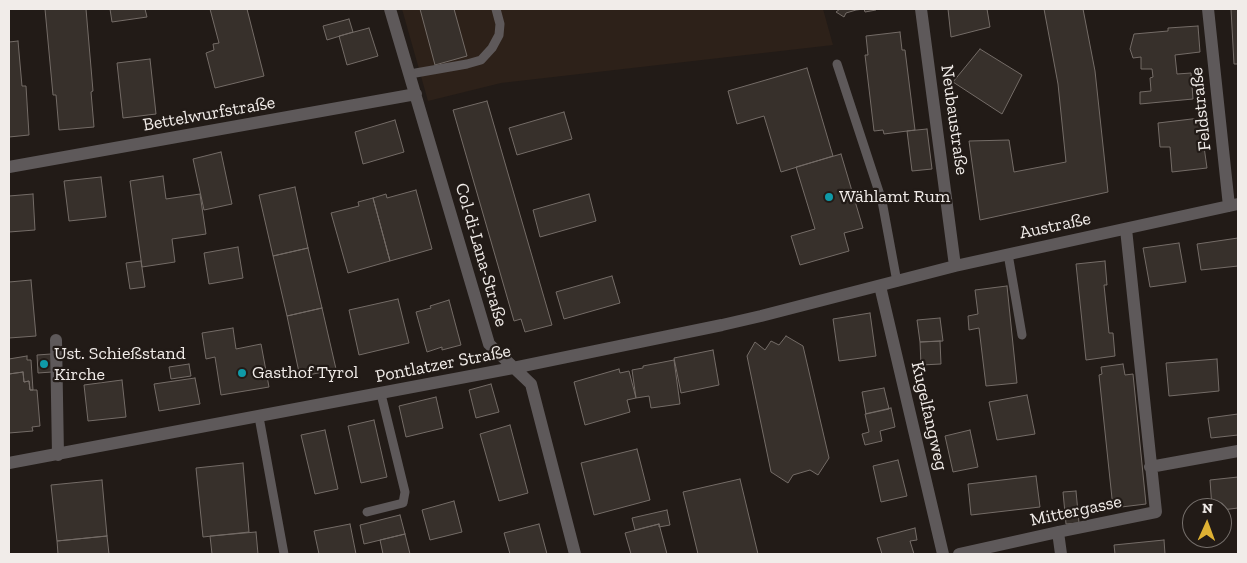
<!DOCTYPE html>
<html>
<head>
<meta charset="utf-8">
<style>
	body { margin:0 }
	#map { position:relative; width:1247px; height:563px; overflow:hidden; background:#221b17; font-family:"Zilla Slab",serif }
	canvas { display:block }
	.frame { position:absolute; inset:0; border:10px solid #f1ece9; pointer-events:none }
	.north { position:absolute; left:1182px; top:498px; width:50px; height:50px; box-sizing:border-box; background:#221b17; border:1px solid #756f6b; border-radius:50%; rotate:2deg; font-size:14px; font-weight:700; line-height:20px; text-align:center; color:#f1ece9 }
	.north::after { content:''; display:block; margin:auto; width:18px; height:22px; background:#deb133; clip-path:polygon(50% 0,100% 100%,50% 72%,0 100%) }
</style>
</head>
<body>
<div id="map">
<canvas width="1247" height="563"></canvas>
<div class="frame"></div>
<div class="north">N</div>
</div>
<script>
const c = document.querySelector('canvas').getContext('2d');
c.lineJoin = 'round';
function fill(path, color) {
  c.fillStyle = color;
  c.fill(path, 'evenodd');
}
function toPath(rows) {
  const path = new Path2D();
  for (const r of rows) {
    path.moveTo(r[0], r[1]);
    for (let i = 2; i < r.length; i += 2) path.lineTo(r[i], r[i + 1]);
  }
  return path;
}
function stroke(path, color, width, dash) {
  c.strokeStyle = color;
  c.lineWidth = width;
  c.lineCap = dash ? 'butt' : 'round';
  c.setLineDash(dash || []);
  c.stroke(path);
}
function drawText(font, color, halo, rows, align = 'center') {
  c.font = font + ' "Zilla Slab",serif';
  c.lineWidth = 4.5;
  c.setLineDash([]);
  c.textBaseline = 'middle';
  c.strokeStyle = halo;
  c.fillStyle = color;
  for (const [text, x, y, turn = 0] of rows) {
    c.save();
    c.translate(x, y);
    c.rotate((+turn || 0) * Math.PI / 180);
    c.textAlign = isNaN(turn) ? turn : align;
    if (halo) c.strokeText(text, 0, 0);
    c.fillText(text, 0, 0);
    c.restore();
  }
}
fill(toPath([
	[402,9,823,9,833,45,501,83,428,101]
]), '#2d2119');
const building = toPath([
	[45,9,86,9,93,91,91,92,94,127,59,130,56,95,53,95,45,9],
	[110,9,145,9,147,17,112,22,110,9],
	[210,9,247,9,264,76,215,88,206,53,214,50,213,44,219,43,210,9],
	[420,9,454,9,467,56,435,65,420,9],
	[840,9,876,9,876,10,865,12,864,9,856,10,846,13,844,17,836,12,840,9],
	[948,9,987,9,990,27,951,37,948,9],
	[1044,9,1083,9,1095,71,1108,192,980,220,969,141,1009,140,1014,172,1066,162,1058,84,1044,9],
	[1231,9,1238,9,1238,64,1234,64,1231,9],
	[349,19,353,32,327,40,323,26,349,19],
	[1198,26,1200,52,1175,55,1177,74,1191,73,1193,99,1140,104,1140,92,1151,91,1150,78,1153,77,1152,69,1141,69,1141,57,1133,58,1130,49,1134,34,1168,31,1168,28,1198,26],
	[369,28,378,56,347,65,339,36,369,28],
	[900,32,902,50,905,50,915,130,884,134,883,130,874,131,865,55,868,55,866,36,900,32],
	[18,41,22,86,26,86,29,135,9,137,9,42,18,41],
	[980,49,1022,75,1002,114,953,82,980,49],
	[150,59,156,114,123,118,117,63,150,59],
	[807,68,833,156,781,172,764,116,737,124,728,91,807,68],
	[487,101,552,325,525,332,521,319,514,321,453,110,487,101],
	[564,112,572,139,517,155,509,128,564,112],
	[1200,118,1207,168,1172,172,1170,147,1160,147,1158,123,1200,118],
	[395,120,404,152,363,164,355,132,395,120],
	[927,129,932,169,912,171,907,131,927,129],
	[221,152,232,204,204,210,193,159,221,152],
	[841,154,863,228,844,233,849,251,800,265,791,236,815,229,796,167,841,154],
	[163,176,166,199,200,194,206,234,172,239,175,262,142,267,130,181,163,176],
	[101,177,106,217,69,221,64,181,101,177],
	[295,187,308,248,273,256,259,195,295,187],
	[416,190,432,249,390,261,373,198,386,194,387,198,416,190],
	[33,194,35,230,9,232,9,196,33,194],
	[589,194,596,221,540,237,533,210,589,194],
	[373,198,390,261,348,273,331,213,359,206,358,202,373,198],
	[1238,238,1238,266,1201,270,1197,244,1238,238],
	[1179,243,1186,282,1150,287,1143,248,1179,243],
	[238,247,243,278,209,284,204,253,238,247],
	[308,248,322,308,287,316,273,256,308,248],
	[141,261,145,287,130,289,126,263,141,261],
	[1105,261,1107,285,1104,285,1109,333,1113,333,1115,356,1086,360,1076,264,1105,261],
	[612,276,620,303,564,319,556,292,612,276],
	[31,280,36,336,9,338,9,282,31,280],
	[1007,286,1017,383,986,386,979,328,969,330,968,316,978,314,975,290,1007,286],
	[398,299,409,343,359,355,349,310,398,299],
	[449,300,461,345,442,350,442,347,427,352,416,312,431,308,430,306,449,300],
	[322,308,336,369,300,377,287,316,322,308],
	[870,313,876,356,839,361,833,319,870,313],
	[940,318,943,341,920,342,917,320,940,318],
	[233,328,236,349,261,344,269,387,221,395,215,357,206,359,202,333,233,328],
	[786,336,803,346,829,458,818,475,810,470,793,475,788,483,771,472,747,356,755,342,765,350,771,341,779,345,786,336],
	[940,341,941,364,921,365,920,342,940,341],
	[713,350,719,385,681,393,674,358,713,350],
	[51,354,52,372,38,373,37,355,51,354],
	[27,356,27,360,31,360,33,390,30,390,29,381,24,382,23,372,9,374,9,359,27,356],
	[1217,359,1219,391,1169,396,1166,363,1217,359],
	[674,360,680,404,651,408,649,396,636,398,632,370,643,368,643,366,674,360],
	[189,364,191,376,171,379,169,367,189,364],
	[1123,364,1125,375,1133,374,1146,504,1113,508,1099,375,1102,374,1101,367,1123,364],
	[619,369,620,373,629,371,636,398,627,400,630,412,585,425,574,382,619,369],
	[23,372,24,382,29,381,30,390,37,390,40,426,32,427,33,431,9,433,9,374,23,372],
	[195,378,200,404,159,411,154,384,195,378],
	[122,380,126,417,88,421,84,385,122,380],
	[491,384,499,412,476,418,469,390,491,384],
	[884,388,889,409,866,414,862,392,884,388],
	[1027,395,1035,434,997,440,989,402,1027,395],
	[436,397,443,428,406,437,399,406,436,397],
	[891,408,895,427,880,431,882,441,865,445,862,434,869,432,865,414,891,408],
	[1238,414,1238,435,1211,438,1208,418,1238,414],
	[374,420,387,477,361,483,348,426,374,420],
	[510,425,528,493,499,501,480,434,510,425],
	[325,430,338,489,315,494,301,435,325,430],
	[970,430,978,467,953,472,945,436,970,430],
	[637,449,650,500,594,515,581,463,637,449],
	[898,460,907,496,881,502,873,466,898,460],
	[243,463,249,532,203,537,196,468,243,463],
	[1036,476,1040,507,971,515,968,484,1036,476],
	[1238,477,1238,508,1222,510,1222,508,1212,508,1210,480,1238,477],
	[740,479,758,554,698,554,683,492,740,479],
	[102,480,107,536,57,541,51,485,102,480],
	[1076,491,1079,523,1066,524,1063,492,1076,491],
	[454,501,462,532,430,540,422,510,454,501],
	[667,510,670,525,659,527,659,524,635,530,632,518,667,510],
	[400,515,405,534,364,544,360,525,400,515],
	[350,524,356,554,319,554,314,531,350,524],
	[539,524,547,554,510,554,504,533,539,524],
	[659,524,667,554,631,554,625,533,659,524],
	[915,528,917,540,910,541,914,554,882,554,877,538,915,528],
	[256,532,258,554,212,554,210,536,256,532],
	[405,534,410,554,383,554,380,540,405,534],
	[107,536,109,554,58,554,57,541,107,536],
	[1164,540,1165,554,1115,554,1114,545,1164,540]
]);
fill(building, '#37302b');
stroke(building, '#746c67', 1);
stroke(toPath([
	[837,64,882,201,897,282],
	[410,74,467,64,481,60,492,48,499,35,500,24,496,9],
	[1008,254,1022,335],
	[259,417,284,554],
	[367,512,403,503,405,492,381,394]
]), '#5e595a', 9);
stroke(toPath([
	[390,9,489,344,531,384,575,554],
	[921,9,955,266],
	[1208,9,1229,206],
	[9,167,416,94],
	[880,286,943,554],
	[56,340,58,455],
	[9,463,513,368,722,325,761,316,955,266,1238,204],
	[1150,467,1238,451],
	[1058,532,1061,554],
	[959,554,1058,532,1156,512,1126,229]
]), '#5e595a', 12);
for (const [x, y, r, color] of [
	[829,197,5,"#0f9aa8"],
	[44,364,5,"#0f9aa8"],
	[242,373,5,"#0f9aa8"]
]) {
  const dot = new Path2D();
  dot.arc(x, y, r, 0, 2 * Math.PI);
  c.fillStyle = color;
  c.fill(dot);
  stroke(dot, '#221b17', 2);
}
drawText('18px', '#f1ece9', '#221b17', [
	["Feldstraße",1201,109,-96],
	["Bettelwurfstraße",209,114,-10],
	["Neubaustraße",954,120,82],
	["Austraße",1055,226,-12],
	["Col-di-Lana-Straße",481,255,74],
	["Pontlatzer Straße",443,364,-11],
	["Kugelfangweg",929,416,77],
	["Mittergasse",1076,511,-12]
]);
drawText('18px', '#f1ece9', '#221b17', [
	["Wählamt Rum",839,197],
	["Ust. Schießstand",54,354],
	["Kirche",54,375],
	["Gasthof Tyrol",252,373]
], 'left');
</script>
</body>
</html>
